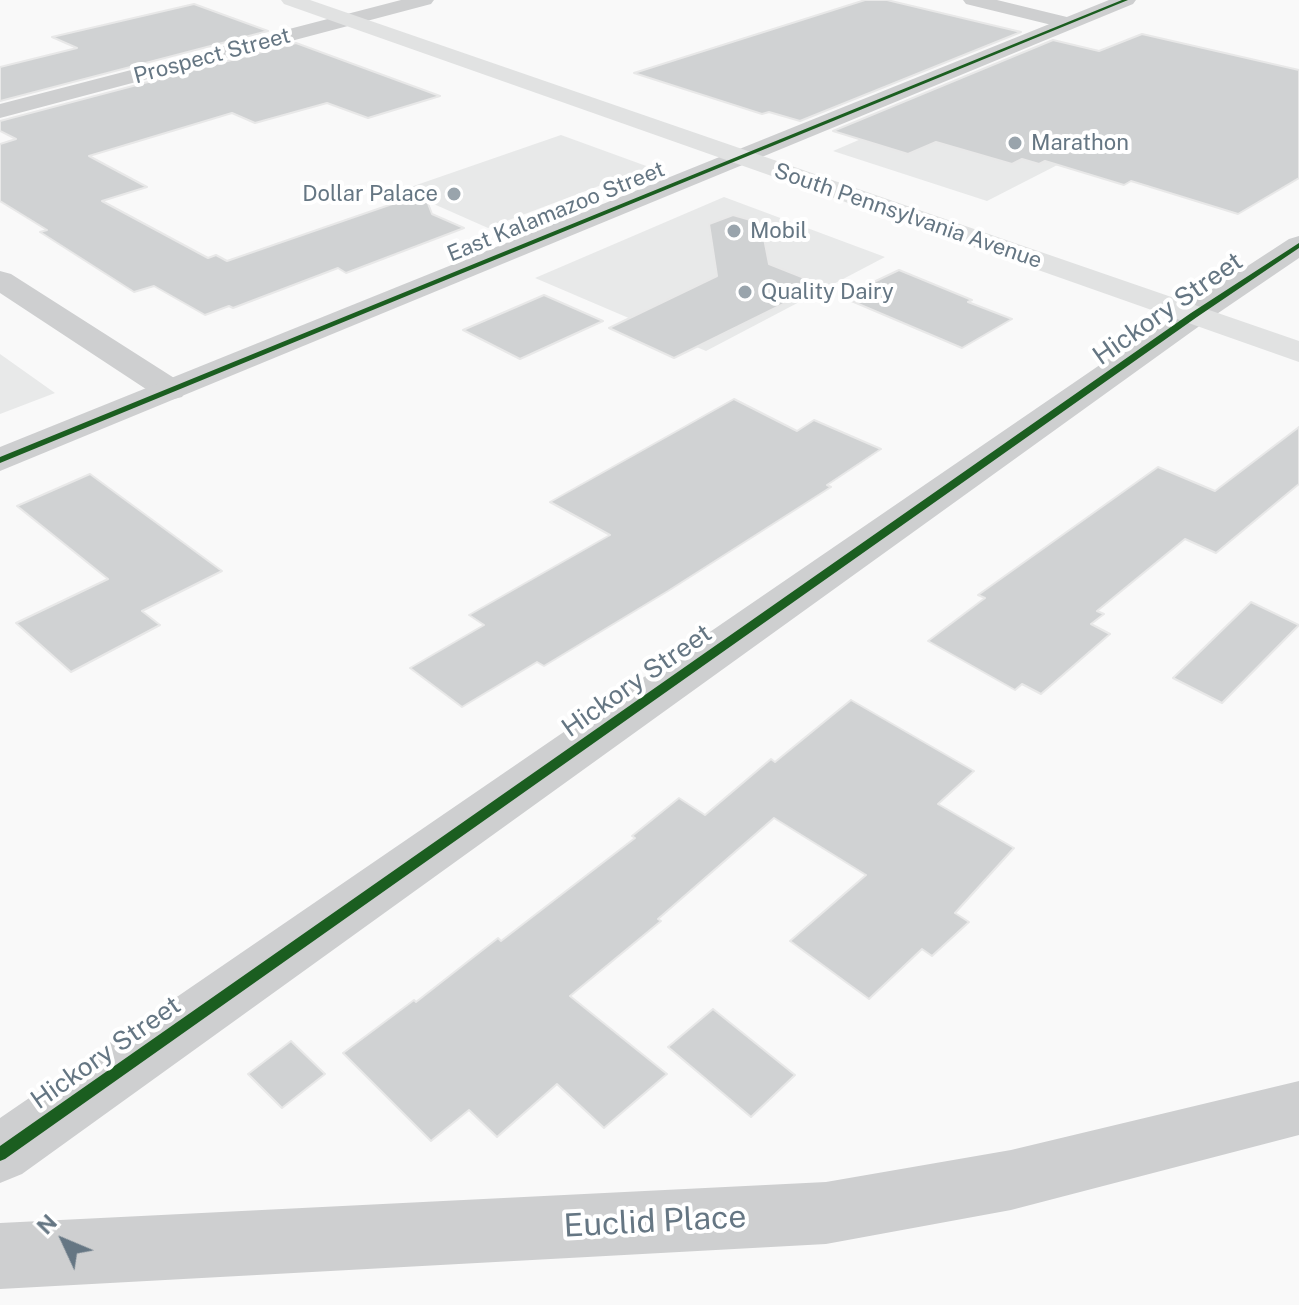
<!DOCTYPE html>
<html>
<head>
<meta charset="utf-8">
<style>
	body { margin:0 }
	#map { position:relative; width:1299px; height:1305px; overflow:hidden; background:#f9f9f9; font-family:"Public Sans",sans-serif }
	canvas { display:block }
	.north { position:absolute; left:24px; top:1201px; width:80px; height:80px; -webkit-text-stroke:6px #fff; paint-order:stroke; rotate:314deg; font-size:22px; font-weight:700; line-height:32px; text-align:center; color:#657683 }
	.north::after { content:''; display:block; margin:auto; width:28px; height:36px; background:#657683; clip-path:polygon(50% 0,100% 100%,50% 72%,0 100%) }
</style>
</head>
<body>
<div id="map">
<canvas width="1299" height="1305"></canvas>
<div class="north">N</div>
</div>
<script>
const c = document.querySelector('canvas').getContext('2d');
c.lineJoin = 'round';
function fill(path, color) {
  c.fillStyle = color;
  c.fill(path, 'evenodd');
}
function toPath(rows) {
  const path = new Path2D();
  for (const r of rows) {
    path.moveTo(r[0], r[1]);
    for (let i = 2; i < r.length; i += 2) path.lineTo(r[i], r[i + 1]);
  }
  return path;
}
function stroke(path, color, width, dash) {
  c.strokeStyle = color;
  c.lineWidth = width;
  c.lineCap = dash ? 'butt' : 'round';
  c.setLineDash(dash || []);
  c.stroke(path);
}
function drawText(font, color, halo, rows, align = 'center') {
  c.font = font + ' "Public Sans",sans-serif';
  c.lineWidth = 8;
  c.setLineDash([]);
  c.textBaseline = 'middle';
  c.strokeStyle = halo;
  c.fillStyle = color;
  for (const [text, x, y, turn = 0] of rows) {
    c.save();
    c.translate(x, y);
    c.rotate((+turn || 0) * Math.PI / 180);
    c.textAlign = isNaN(turn) ? turn : align;
    if (halo) c.strokeText(text, 0, 0);
    c.fillText(text, 0, 0);
    c.restore();
  }
}
fill(toPath([
	[966,94,1114,136,987,201,833,151],
	[561,135,649,167,488,228,402,190],
	[724,197,885,257,706,351,535,278],
	[0,354,55,393,0,414]
]), '#e8e9e9');
const building = toPath([
	[865,0,887,0,1021,32,800,121,769,112,762,114,634,73,865,0],
	[194,4,268,31,0,101,0,67,77,48,52,37,194,4],
	[1142,34,1299,70,1299,178,1238,214,1131,181,1124,185,1045,161,1039,164,1022,159,1012,164,936,142,908,154,833,131,1053,40,1099,51,1142,34],
	[296,43,440,96,368,118,327,103,255,123,232,113,89,156,147,187,102,201,208,258,216,255,227,261,424,193,432,214,464,228,346,273,338,268,233,308,229,306,205,315,154,286,134,292,40,232,47,230,0,201,0,144,16,139,0,131,0,121,296,43],
	[733,215,761,223,769,264,822,285,674,358,609,328,717,276,709,224,733,215],
	[899,270,972,300,968,302,1012,319,962,348,842,297,899,270],
	[544,295,603,321,520,359,463,330,544,295],
	[734,399,797,431,814,420,881,449,827,485,831,487,668,591,544,666,537,662,462,707,410,668,484,625,469,615,610,535,550,502,734,399],
	[1299,427,1299,484,1216,553,1185,539,1097,611,1104,614,1091,624,1110,634,1041,694,1022,684,1015,690,928,641,985,598,978,595,1158,467,1215,491,1299,427],
	[90,474,222,571,142,611,160,625,71,672,16,623,108,579,17,506,90,474],
	[1251,602,1299,625,1222,703,1173,678,1251,602],
	[851,700,974,771,938,804,1014,848,955,913,969,922,932,956,922,949,869,999,790,941,866,875,774,818,658,919,661,921,570,996,667,1074,604,1128,557,1084,497,1137,469,1110,431,1141,343,1053,414,1000,416,1002,498,938,501,941,635,838,632,836,679,798,705,815,771,759,775,762,851,700],
	[713,1009,795,1075,751,1117,668,1047,713,1009],
	[291,1041,325,1074,282,1108,248,1074,291,1041]
]);
fill(building, '#d0d2d3');
stroke(building, '#e8e8e8', 2);
fill(toPath([
	[401,0,434,0,431,4,0,118,0,104,401,0],
	[963,0,997,0,1075,19,1078,23,1068,29,966,4,963,0],
	[1299,236,1299,258,1205,322,22,1174,0,1183,0,1118,1183,308,1289,239,1299,236],
	[0,271,11,274,182,383,187,390,182,397,170,400,158,397,0,293,0,271],
	[1299,1081,1299,1135,1011,1210,826,1244,0,1289,0,1223,826,1182,1011,1150,1299,1081]
]), '#cecfd0');
fill(toPath([
	[1109,0,1136,0,1133,4,0,471,0,447,1109,0]
]), '#cecfd0');
fill(toPath([
	[281,0,310,0,1299,341,1299,362,284,4,281,0]
]), '#e1e2e2');
fill(toPath([
	[1122,0,1128,0,0,463,0,457,1122,0],
	[1299,243,1299,248,1197,317,5,1159,0,1161,0,1146,1191,313,1299,243]
]), '#1b5e20');
for (const [x, y, r, color] of [
	[1015,143,8,"#99a4ac"],
	[454,194,8,"#99a4ac"],
	[734,231,8,"#99a4ac"],
	[745,292,8,"#99a4ac"]
]) {
  const dot = new Path2D();
  dot.arc(x, y, r, 0, 2 * Math.PI);
  c.fillStyle = color;
  c.fill(dot);
  stroke(dot, '#fff', 3);
}
drawText('22px', '#657683', '#fff', [
	["Prospect Street",212,56,-15],
	["East Kalamazoo Street",556,212,-22],
	["South Pennsylvania Avenue",908,216,19]
]);
drawText('22px', '#657683', '#fff', [
	["Marathon",1031,143],
	["Dollar Palace",438,194,"right"],
	["Mobil",750,231],
	["Quality Dairy",761,292]
], 'left');
drawText('26px', '#657683', '#fff', [
	["Hickory Street",1168,309,-35],
	["Hickory Street",637,681,-35],
	["Hickory Street",106,1053,-35]
]);
drawText('32px', '#657683', '#fff', [
	["Euclid Place",655,1222,-3]
]);
</script>
</body>
</html>
